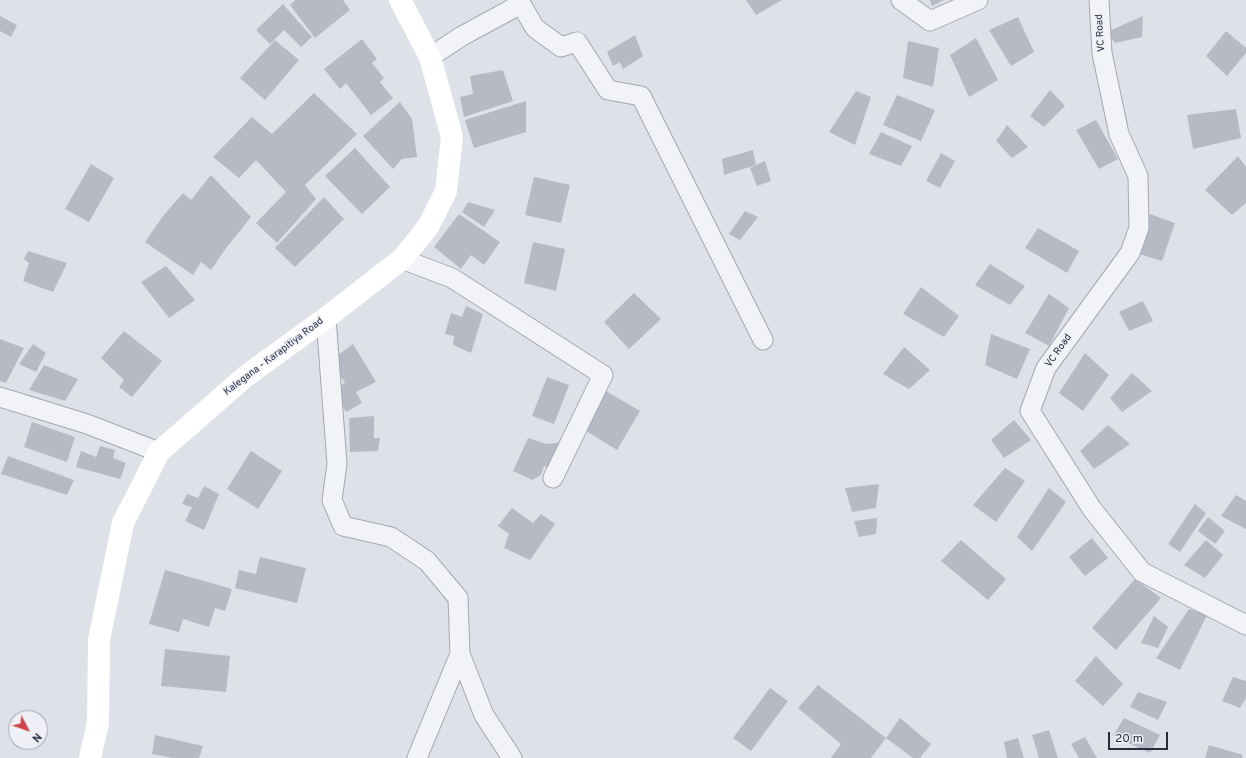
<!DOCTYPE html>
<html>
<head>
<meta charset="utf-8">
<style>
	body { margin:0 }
	#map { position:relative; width:1246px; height:758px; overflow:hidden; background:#dfe1e8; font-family:Overpass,sans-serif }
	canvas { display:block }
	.north { position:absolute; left:8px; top:710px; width:40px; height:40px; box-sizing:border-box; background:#eef0f6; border:1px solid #9fa2ad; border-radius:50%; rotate:131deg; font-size:11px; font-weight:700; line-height:16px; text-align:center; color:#282d3f }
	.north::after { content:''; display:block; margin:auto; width:14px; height:18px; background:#cc4545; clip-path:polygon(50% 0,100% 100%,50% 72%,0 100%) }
	.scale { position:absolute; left:1108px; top:732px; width:60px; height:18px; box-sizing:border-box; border:2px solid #282d3f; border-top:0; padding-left:5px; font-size:12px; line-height:14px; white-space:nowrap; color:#282d3f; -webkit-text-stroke:3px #eef0f6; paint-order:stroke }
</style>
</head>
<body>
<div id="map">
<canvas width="1246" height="758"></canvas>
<div class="north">N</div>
<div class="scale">20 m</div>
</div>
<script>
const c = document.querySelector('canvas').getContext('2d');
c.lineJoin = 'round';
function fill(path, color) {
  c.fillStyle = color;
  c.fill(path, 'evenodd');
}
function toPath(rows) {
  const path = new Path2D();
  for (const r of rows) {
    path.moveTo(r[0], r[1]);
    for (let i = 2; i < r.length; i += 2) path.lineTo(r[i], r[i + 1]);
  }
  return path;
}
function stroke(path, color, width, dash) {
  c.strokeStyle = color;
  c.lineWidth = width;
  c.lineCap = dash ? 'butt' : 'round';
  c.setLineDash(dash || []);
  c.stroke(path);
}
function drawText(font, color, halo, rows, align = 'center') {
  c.font = font + ' Overpass,sans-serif';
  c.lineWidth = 3;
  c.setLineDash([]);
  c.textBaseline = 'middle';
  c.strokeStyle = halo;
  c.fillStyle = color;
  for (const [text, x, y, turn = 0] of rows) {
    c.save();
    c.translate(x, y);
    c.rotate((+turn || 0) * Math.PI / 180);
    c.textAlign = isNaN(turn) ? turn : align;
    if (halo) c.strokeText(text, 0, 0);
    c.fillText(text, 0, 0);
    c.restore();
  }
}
fill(toPath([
	[295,0,343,0,350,10,315,38,290,5],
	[746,0,782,0,756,15],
	[930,0,944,0,932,6],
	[283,4,312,37,301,47,284,30,270,44,256,30],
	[0,16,17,25,11,37,0,31],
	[1143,16,1142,37,1115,43,1107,32],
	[1018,17,1034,52,1011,66,989,30],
	[1226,31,1246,48,1246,53,1227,76,1206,56],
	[635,35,643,56,623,69,620,62,613,66,607,52],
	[976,38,998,80,969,97,950,55],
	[362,39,377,59,372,63,384,78,380,82,393,98,371,115,346,83,340,89,324,69],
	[275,40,299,60,265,100,240,78],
	[908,41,939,48,933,87,903,78],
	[503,70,513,101,464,117,460,97,473,94,470,76],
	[1050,90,1065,106,1044,127,1030,116],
	[856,91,871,97,855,145,829,132],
	[314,93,357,134,305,185,316,199,277,243,256,223,286,192,256,160,239,178,213,157,252,117,272,134],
	[897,95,935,110,921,141,883,125],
	[526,101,526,132,474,148,465,120],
	[400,102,412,119,417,157,402,159,393,169,363,136],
	[1236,109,1241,138,1193,149,1187,115],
	[1096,120,1118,159,1099,169,1076,130],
	[1007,125,1028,147,1012,158,996,141],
	[881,132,912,146,901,166,869,154],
	[355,148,390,187,362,214,325,176],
	[753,150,756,165,724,175,722,159],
	[941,153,955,161,940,188,926,181],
	[1238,156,1246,167,1246,203,1232,215,1205,190],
	[765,161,771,181,757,186,750,168],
	[91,164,114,178,89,222,65,209],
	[211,175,251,217,226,248,211,270,201,262,193,275,145,242,163,216,183,193,191,200],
	[534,177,570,185,561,223,525,215],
	[324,197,344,219,295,267,275,248],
	[468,202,495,210,484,227,462,212],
	[745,211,758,217,740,240,729,234],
	[459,214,500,242,484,265,471,255,461,269,434,247],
	[1150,214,1175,223,1162,261,1136,253],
	[1038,228,1079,251,1067,273,1025,248],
	[533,242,565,249,556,291,524,283],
	[28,251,67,263,53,292,23,281,29,263,24,259],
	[990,264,1025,286,1010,305,975,285],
	[166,266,195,300,169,318,141,282],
	[921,287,959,316,944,337,903,314],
	[634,293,661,319,629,349,604,322],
	[1049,294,1069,308,1049,346,1025,333],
	[1143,301,1153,321,1129,331,1119,312],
	[466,306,483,314,471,353,453,345,454,336,445,334,451,313,462,317],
	[124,331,162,361,132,397,119,387,124,380,101,358],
	[991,334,1030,349,1017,379,985,365],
	[0,339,24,348,6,383,0,381],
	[33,344,46,353,36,372,19,364],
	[353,344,376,382,356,392,362,403,346,412,334,390,345,383,331,360],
	[904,347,930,370,909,389,883,374],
	[1085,353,1109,375,1083,411,1059,393],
	[44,365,78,379,65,401,29,390],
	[1132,373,1152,391,1122,412,1110,398],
	[547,377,569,385,554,424,532,416],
	[606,391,640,411,617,450,583,429],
	[374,416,374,438,380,438,378,451,350,452,349,418],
	[1014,420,1031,440,1004,458,991,440],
	[32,422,75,437,67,462,24,447],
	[1108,425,1130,444,1094,469,1080,451],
	[528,438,546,444,565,442,551,469,544,466,541,475,532,480,513,471],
	[100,446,115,450,113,458,126,463,120,479,76,467,81,451,96,457],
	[251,451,282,471,258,509,227,489],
	[8,456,74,480,67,495,1,474],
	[1005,468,1025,481,996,522,973,505],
	[879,484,876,508,852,512,845,488],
	[204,486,219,494,204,530,185,521,192,507,182,504,187,494,198,498],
	[1049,488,1066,502,1032,551,1017,537],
	[1236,495,1246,501,1246,529,1221,516],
	[1195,504,1206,513,1180,552,1168,544],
	[512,508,533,523,541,514,555,524,530,560,504,548,509,534,498,526],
	[1208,517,1225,531,1215,544,1198,531],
	[877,518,876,534,859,537,854,521],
	[1092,538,1108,558,1085,576,1069,557],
	[961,540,1006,579,988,600,941,561],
	[1206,540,1223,555,1205,578,1184,565],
	[260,557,306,568,297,603,235,588,239,570,256,574],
	[165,570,232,589,225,611,215,608,209,627,183,619,179,632,149,624],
	[1135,579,1161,598,1116,650,1092,628],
	[1189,609,1207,615,1180,670,1156,658],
	[1154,616,1168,627,1158,648,1141,643],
	[165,649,230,656,226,692,161,686],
	[1096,656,1123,684,1103,706,1075,681],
	[1233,677,1246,681,1246,698,1240,708,1222,701],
	[818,685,886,738,871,758,831,758,841,744,798,708],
	[770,688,788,701,751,751,733,738],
	[1138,692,1167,702,1158,720,1130,707],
	[900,718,931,744,920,758,913,758,886,738],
	[1124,718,1160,735,1150,753,1113,736],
	[1049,730,1058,758,1039,758,1032,735],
	[155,735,203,746,199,758,173,758,152,754],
	[1085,737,1097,758,1079,758,1071,744],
	[1018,738,1024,758,1007,758,1004,742],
	[1209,745,1243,755,1242,758,1205,758]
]), '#b6bac5');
const street = toPath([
	[901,0,930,21,978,0],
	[1099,0,1102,53,1119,134,1138,176,1139,228,1130,253,1046,368,1030,411,1092,509,1142,572,1246,625],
	[430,57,462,36,521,4,535,28,561,47,577,42,608,90,641,96,763,340],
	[402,259,452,278,603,375,553,478],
	[326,318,337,464,332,500,343,526,391,537,427,561,458,598,460,654,417,758],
	[0,397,87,424,159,452],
	[460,654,484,715,512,758]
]);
stroke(street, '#a4a7b2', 21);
stroke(street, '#f2f3f6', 19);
stroke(toPath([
	[90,758,98,723,99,640,123,523,159,452,246,376,326,318,402,259,428,227,446,191,452,137,430,57,400,0]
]), '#fff', 22);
drawText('10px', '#282d3f', '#eef0f6', [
	["VC Road",1101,33,-94],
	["VC Road",1059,351,-55],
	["Kalegana - Karapitiya Road",274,357,-37]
]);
</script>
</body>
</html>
